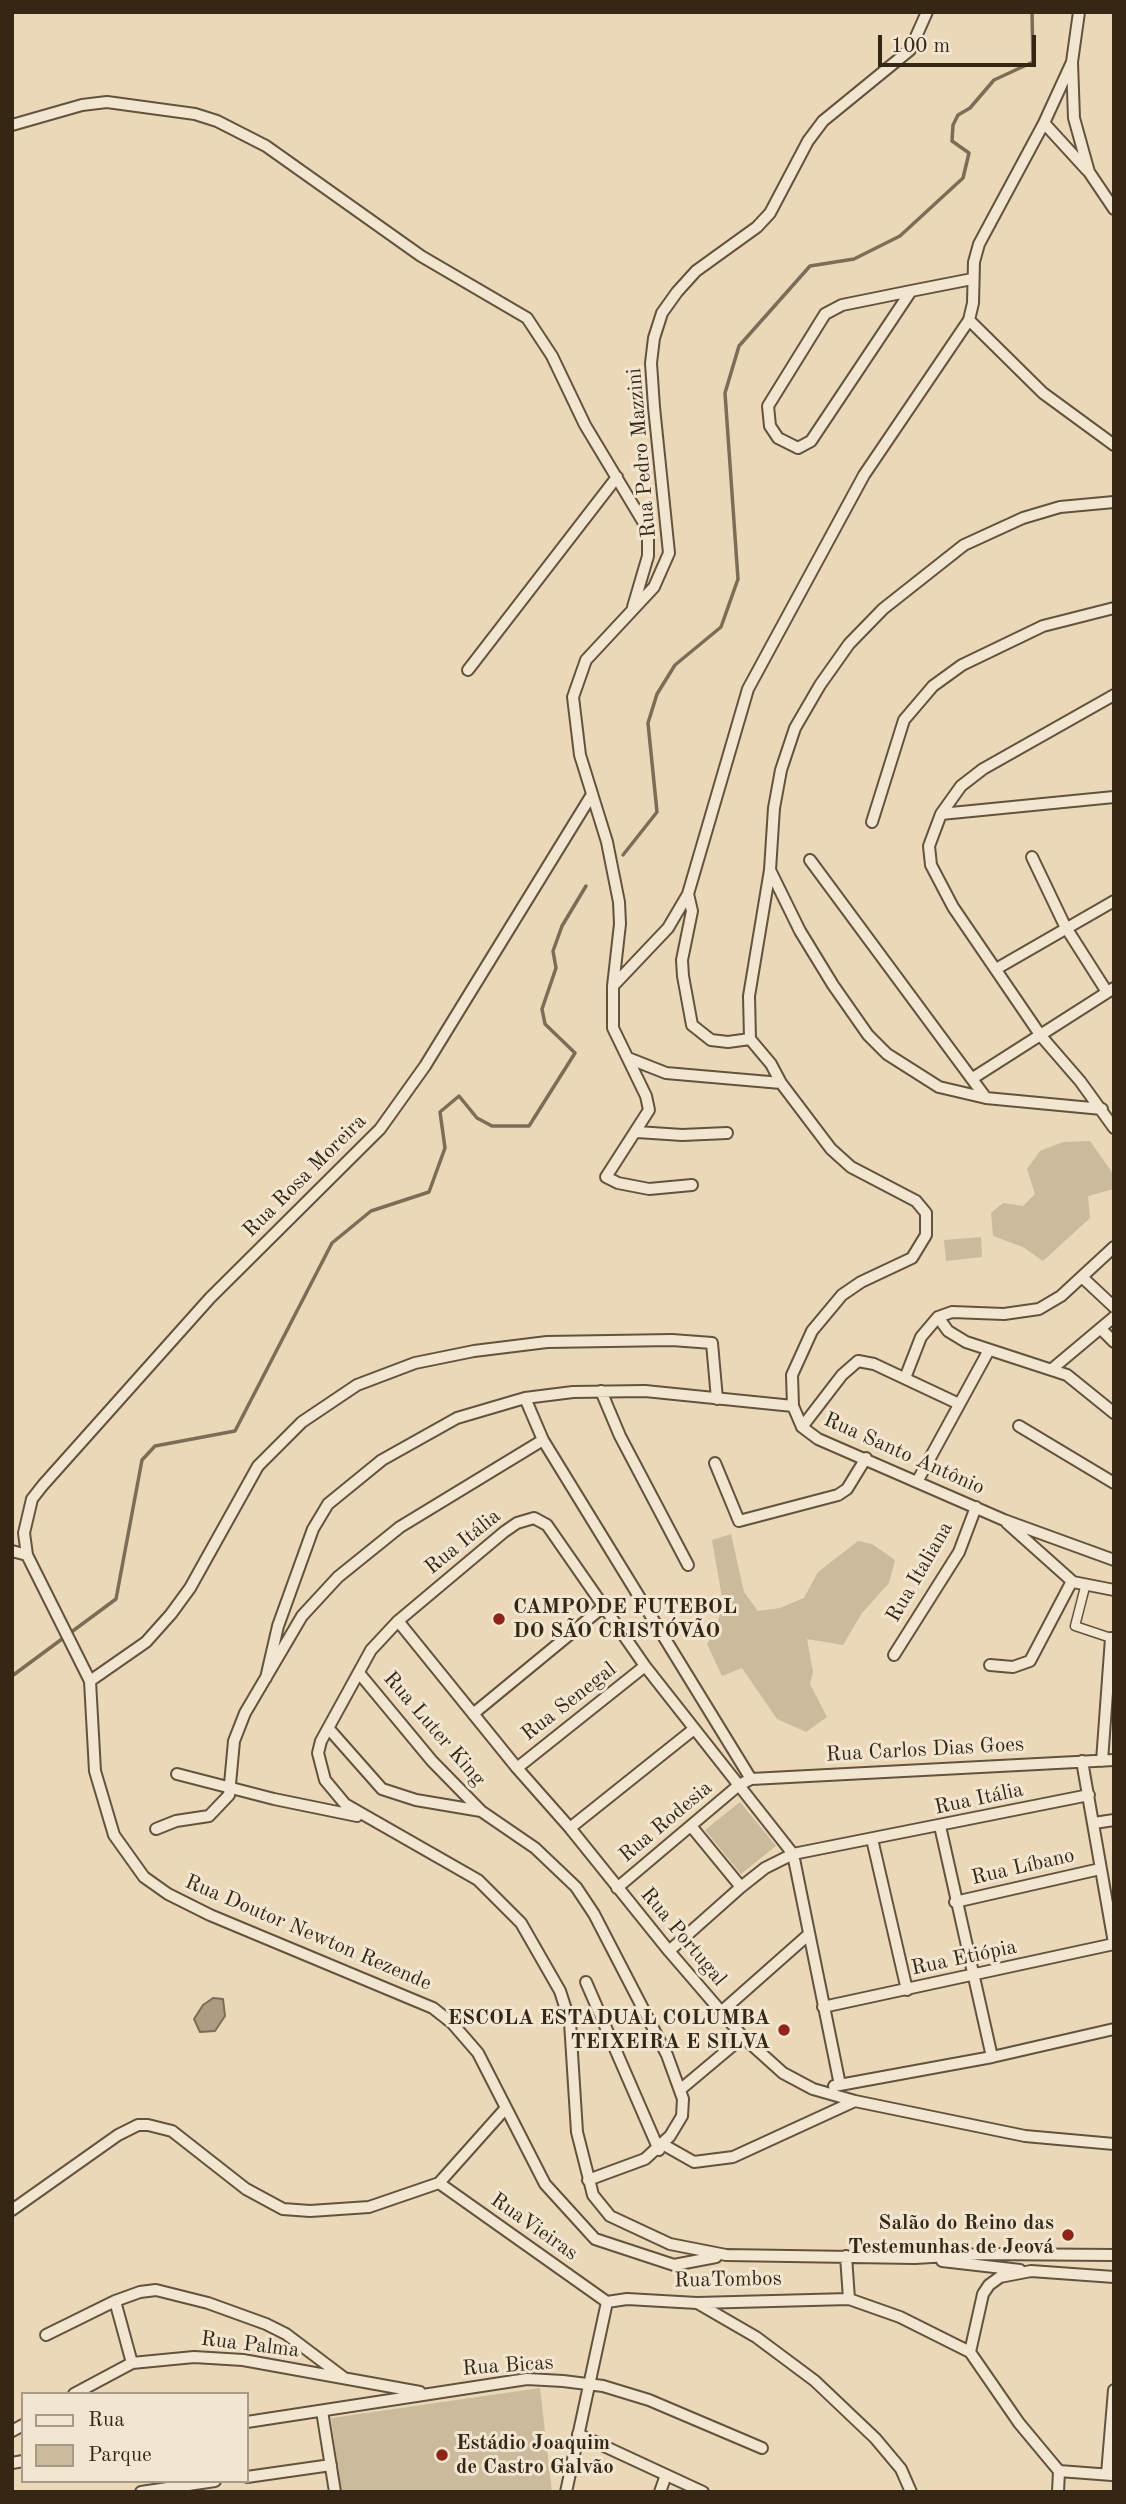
<!DOCTYPE html>
<html>
<head>
<meta charset="utf-8">
<style>
	body { margin:0 }
	#map { position:relative; width:1126px; height:2504px; overflow:hidden; background:#ebd8b8; font-family:"Old Standard TT",serif }
	canvas { display:block }
	.frame { position:absolute; inset:0; border:14px solid #362715; pointer-events:none }
	.legend { position:absolute; left:21px; top:2392px; width:228px; height:91px; box-sizing:border-box; background:#f2e6d1; border:2px solid #a79a86; margin:0; padding:9px 12px; list-style:none; font-size:21px; color:#362715 }
	.legend li { display:flex; align-items:center; gap:14px; height:35px }
	.legend b { width:35px; border:2px solid #a79a86 }
	.scale { position:absolute; left:878px; top:35px; width:158px; height:32px; box-sizing:border-box; border:4px solid #362715; border-top:0; padding-left:9px; font-size:21px; line-height:24px; white-space:nowrap; color:#362715; -webkit-text-stroke:5px #f2e6d1; paint-order:stroke }
</style>
</head>
<body>
<div id="map">
<canvas width="1126" height="2504"></canvas>
<div class="frame"></div>
<ul class="legend">
<li><b style="height:9px;background:#f2e6d1"></b>Rua</li>
<li><b style="height:19px;background:#ccba9c"></b>Parque</li>
</ul>
<div class="scale">100 m</div>
</div>
<script>
const c = document.querySelector('canvas').getContext('2d');
c.lineJoin = 'round';
function fill(path, color) {
  c.fillStyle = color;
  c.fill(path, 'evenodd');
}
function toPath(rows) {
  const path = new Path2D();
  for (const r of rows) {
    path.moveTo(r[0], r[1]);
    for (let i = 2; i < r.length; i += 2) path.lineTo(r[i], r[i + 1]);
  }
  return path;
}
function stroke(path, color, width, dash) {
  c.strokeStyle = color;
  c.lineWidth = width;
  c.lineCap = dash ? 'butt' : 'round';
  c.setLineDash(dash || []);
  c.stroke(path);
}
function drawText(font, color, halo, rows, align = 'center') {
  c.font = font + ' "Old Standard TT",serif';
  c.lineWidth = 6;
  c.setLineDash([]);
  c.textBaseline = 'middle';
  c.strokeStyle = halo;
  c.fillStyle = color;
  for (const [text, x, y, turn = 0] of rows) {
    c.save();
    c.translate(x, y);
    c.rotate((+turn || 0) * Math.PI / 180);
    c.textAlign = isNaN(turn) ? turn : align;
    if (halo) c.strokeText(text, 0, 0);
    c.fillText(text, 0, 0);
    c.restore();
  }
}
fill(toPath([
	[1090,1141,1114,1175,1114,1189,1088,1196,1090,1218,1043,1261,1023,1247,993,1236,991,1213,1003,1203,1023,1206,1035,1194,1027,1169,1040,1151,1063,1142],
	[981,1237,982,1257,946,1261,944,1240],
	[731,1534,744,1592,758,1611,780,1608,804,1598,818,1572,858,1541,872,1544,895,1560,889,1583,862,1613,843,1645,807,1639,813,1672,810,1684,827,1717,806,1732,777,1719,742,1668,722,1676,707,1644,715,1632,723,1603,712,1540],
	[740,1802,776,1846,741,1874,705,1830],
	[540,2388,552,2492,341,2492,331,2418]
]), '#ccba9c');
const water = toPath([
	[213,1998,223,1999,225,2016,215,2031,200,2032,194,2019,203,2005,213,1998]
]);
fill(water, '#ad9c81');
stroke(water, '#7d6d56', 2);
stroke(toPath([
	[623,855,657,812,648,723,657,694,675,665,721,627,738,579,725,393,739,346,810,266,854,259,900,236,963,178,969,153,952,141,953,125,958,115,970,108,994,80,1033,62,1032,12],
	[12,1676,116,1599,142,1460,155,1446,235,1431,332,1243,371,1211,429,1192,445,1148,440,1112,459,1096,477,1118,492,1126,529,1126,575,1053,545,1024,542,1009,556,968,553,951,562,926,586,886]
]), '#7d6d56', 3.5);
const pedestrian = toPath([
	[1085,1587,1075,1626,1111,1638]
]);
const minor = toPath([
	[1079,12,1072,62,1074,118,1089,172,1114,209],
	[1044,123,1087,170],
	[12,125,82,105,107,102,195,114,217,121,266,146,421,256,527,318,552,356,585,425,648,530,648,556,633,607],
	[911,291,811,441,798,448,778,438,770,426,768,406,825,314,842,305,911,291,972,279],
	[969,320,1043,393,1114,445],
	[468,670,617,477],
	[1114,695,983,769,961,786,941,814,929,846,931,865,953,907,1041,1036,1080,1081,1114,1128],
	[591,796,425,1066,380,1129,210,1298,43,1485,32,1499,24,1533,27,1555,90,1681,95,1771,114,1835,144,1877,168,1894,210,1915,433,2008,452,2023,478,2053,545,2184,595,2239,674,2265,716,2257],
	[941,814,1114,797],
	[872,822,904,720,933,686,962,665,1043,626,1114,608],
	[1032,857,1065,926,1107,992],
	[810,860,986,1098],
	[770,870,800,931,833,985,868,1035,887,1054,939,1087,986,1098,1102,1109],
	[688,894,692,911,682,960,683,976,692,1025,711,1040,728,1042,750,1039],
	[996,969,1114,901],
	[613,986,620,924,619,902,607,842,580,755,573,697,586,660,654,587,669,553,654,407,651,363,654,338,662,313,677,292,696,271,757,227,770,213,808,141,823,121,910,50,927,12],
	[628,1058,666,1073,781,1083,831,1149,851,1167,916,1201,926,1213,926,1235,912,1258,861,1282,842,1295,812,1331,792,1375,793,1406,802,1427,818,1439,1004,1520,1114,1560],
	[973,1078,1114,988],
	[781,1083,771,1064,750,1039,749,996,770,870,774,808,781,770,795,728,820,685,849,644,883,609,964,545,1023,518,1060,507,1114,502],
	[637,1132,682,1135,727,1133],
	[692,1185,649,1189,618,1183,606,1177,649,1110,646,1096,613,1028,613,986,668,928,688,894,748,689,864,475,969,320,973,303,974,262,979,244,1044,123,1072,62],
	[1083,1278,1114,1307],
	[938,1317,948,1331,966,1342,1067,1375,1114,1413],
	[1101,1329,1114,1342],
	[1052,1369,1114,1317],
	[905,1378,921,1337,938,1317,952,1312,1004,1314,1039,1309,1061,1296,1114,1247],
	[601,1391,620,1436,688,1565],
	[525,1398,543,1440,751,1779],
	[1019,1426,1114,1483],
	[802,1427,842,1375,858,1361,874,1364,957,1403],
	[715,1463,739,1521,838,1495,847,1489,866,1458],
	[918,1480,989,1350],
	[1007,1523,1073,1582,1114,1590],
	[12,1551,27,1555],
	[398,1621,517,1768,570,1828,669,1951,743,2037,783,2073,813,2089,855,2101,1025,2136,1114,2144],
	[894,1655,959,1552,976,1507],
	[990,1665,1013,1667,1030,1661,1072,1581],
	[359,1673,432,1761,481,1811,535,1848,576,1887,594,1914,667,2055,683,2099,682,2116,670,2136,645,2159,588,2180],
	[266,1678,278,1626,313,1529,328,1504,382,1460,457,1418,525,1398,573,1392,645,1391,793,1406],
	[90,1681,146,1642,171,1614,190,1588,258,1466,302,1422,357,1385,415,1363,474,1351,547,1342,672,1340,712,1343,717,1399],
	[473,1714,603,1607],
	[329,1729,382,1789,416,1800,481,1811],
	[1082,1761,1114,1943],
	[1102,1761,1111,1638],
	[517,1768,645,1666],
	[177,1774,274,1799,357,1816],
	[1089,1795,793,1854,645,1666,547,1525,534,1518,517,1523,504,1532,398,1621,371,1650,321,1741,318,1753,325,1780,345,1804,478,1880,521,1923,560,1991,570,2022,577,2132,593,2195,610,2216,670,2244,726,2255,915,2258,982,2254,1114,2255],
	[1094,1823,1114,1820],
	[691,1826,741,1887],
	[940,1826,992,2057],
	[570,1828,694,1729],
	[156,1829,176,1821,209,1816,229,1795,234,1741,245,1713,302,1616,338,1577,400,1527,543,1440],
	[872,1839,907,1990],
	[617,1888,739,1785,751,1779,1114,1760],
	[955,1902,1100,1869],
	[669,1951,741,1887,765,1868,793,1854,840,2085],
	[586,1982,659,2150],
	[823,2007,1114,1944],
	[721,2012,808,1935],
	[834,2086,992,2057,1114,2029],
	[681,2089,743,2037],
	[664,2145,694,2162,733,2157,855,2101],
	[439,2183,607,2302],
	[12,2210,118,2135,138,2125,148,2125,172,2131,246,2189,283,2209,310,2211,369,2207,439,2183,505,2109],
	[846,2256,849,2299],
	[942,2261,1020,2270],
	[115,2301,132,2363],
	[607,2302,627,2299,697,2303,849,2299,900,2317,970,2352,1019,2423,1059,2471],
	[699,2304,756,2337,815,2381,875,2438,901,2469,911,2492],
	[46,2335,115,2301,140,2292,156,2290,208,2303,266,2324,286,2334,343,2377],
	[970,2352,983,2294,989,2285,1000,2277,1031,2271,1114,2277],
	[74,2394,132,2363,194,2357,243,2360,420,2392],
	[322,2411,335,2492],
	[247,2422,527,2379,563,2381,603,2386,649,2400,762,2448],
	[12,2431,23,2425],
	[578,2434,703,2492],
	[12,2463,23,2461],
	[1059,2471,1112,2475],
	[1107,2474,1114,2390],
	[247,2477,331,2465],
	[141,2492,215,2481],
	[566,2492,607,2302],
	[660,2492,666,2475],
	[1058,2492,1059,2471]
]);
stroke(pedestrian, '#63533e', 11);
stroke(minor, '#63533e', 14);
stroke(pedestrian, '#f2e6d1', 8);
stroke(minor, '#f2e6d1', 10);
for (const [x, y, r, color] of [
	[499,1619,7,"#8f2418"],
	[784,2030,7,"#8f2418"],
	[1068,2235,7,"#8f2418"],
	[442,2455,7,"#8f2418"]
]) {
  const dot = new Path2D();
  dot.arc(x, y, r, 0, 2 * Math.PI);
  c.fillStyle = color;
  c.fill(dot);
  stroke(dot, '#f2e6d1', 2.5);
}
drawText('21px', '#362715', '#f2e6d1', [
	["Rua Pedro Mazzini",642,453,-95],
	["Rua Rosa Moreira",305,1176,-45],
	["Rua Santo Antônio",904,1454,24],
	["Rua Itália",463,1542,-39],
	["Rua Italiana",920,1572,-60],
	["Rua Senegal",569,1702,-38],
	["Rua Luter King",434,1729,49],
	["Rua Carlos Dias Goes",925,1750,-3],
	["Rua Itália",979,1799,-12],
	["Rua Rodesia",666,1822,-40],
	["Rua Líbano",1023,1867,-13],
	["Rua Doutor Newton Rezende",308,1933,23],
	["Rua Portugal",683,1937,50],
	["Rua Etiópia",964,1958,-12],
	["RuaVieiras",534,2227,35],
	["RuaTombos",728,2280,-1],
	["Rua Palma",250,2345,7],
	["Rua Bicas",508,2366,-4]
]);
drawText('bold 21px', '#362715', '#f2e6d1', [
	["CAMPO DE FUTEBOL",513,1607],
	["DO SÃO CRISTÓVÃO",513,1631],
	["ESCOLA ESTADUAL COLUMBA",770,2018,"right"],
	["TEIXEIRA E SILVA",770,2042,"right"],
	["Salão do Reino das",1054,2223,"right"],
	["Testemunhas de Jeová",1054,2247,"right"],
	["Estádio Joaquim",456,2443],
	["de Castro Galvão",456,2467]
], 'left');
</script>
</body>
</html>
